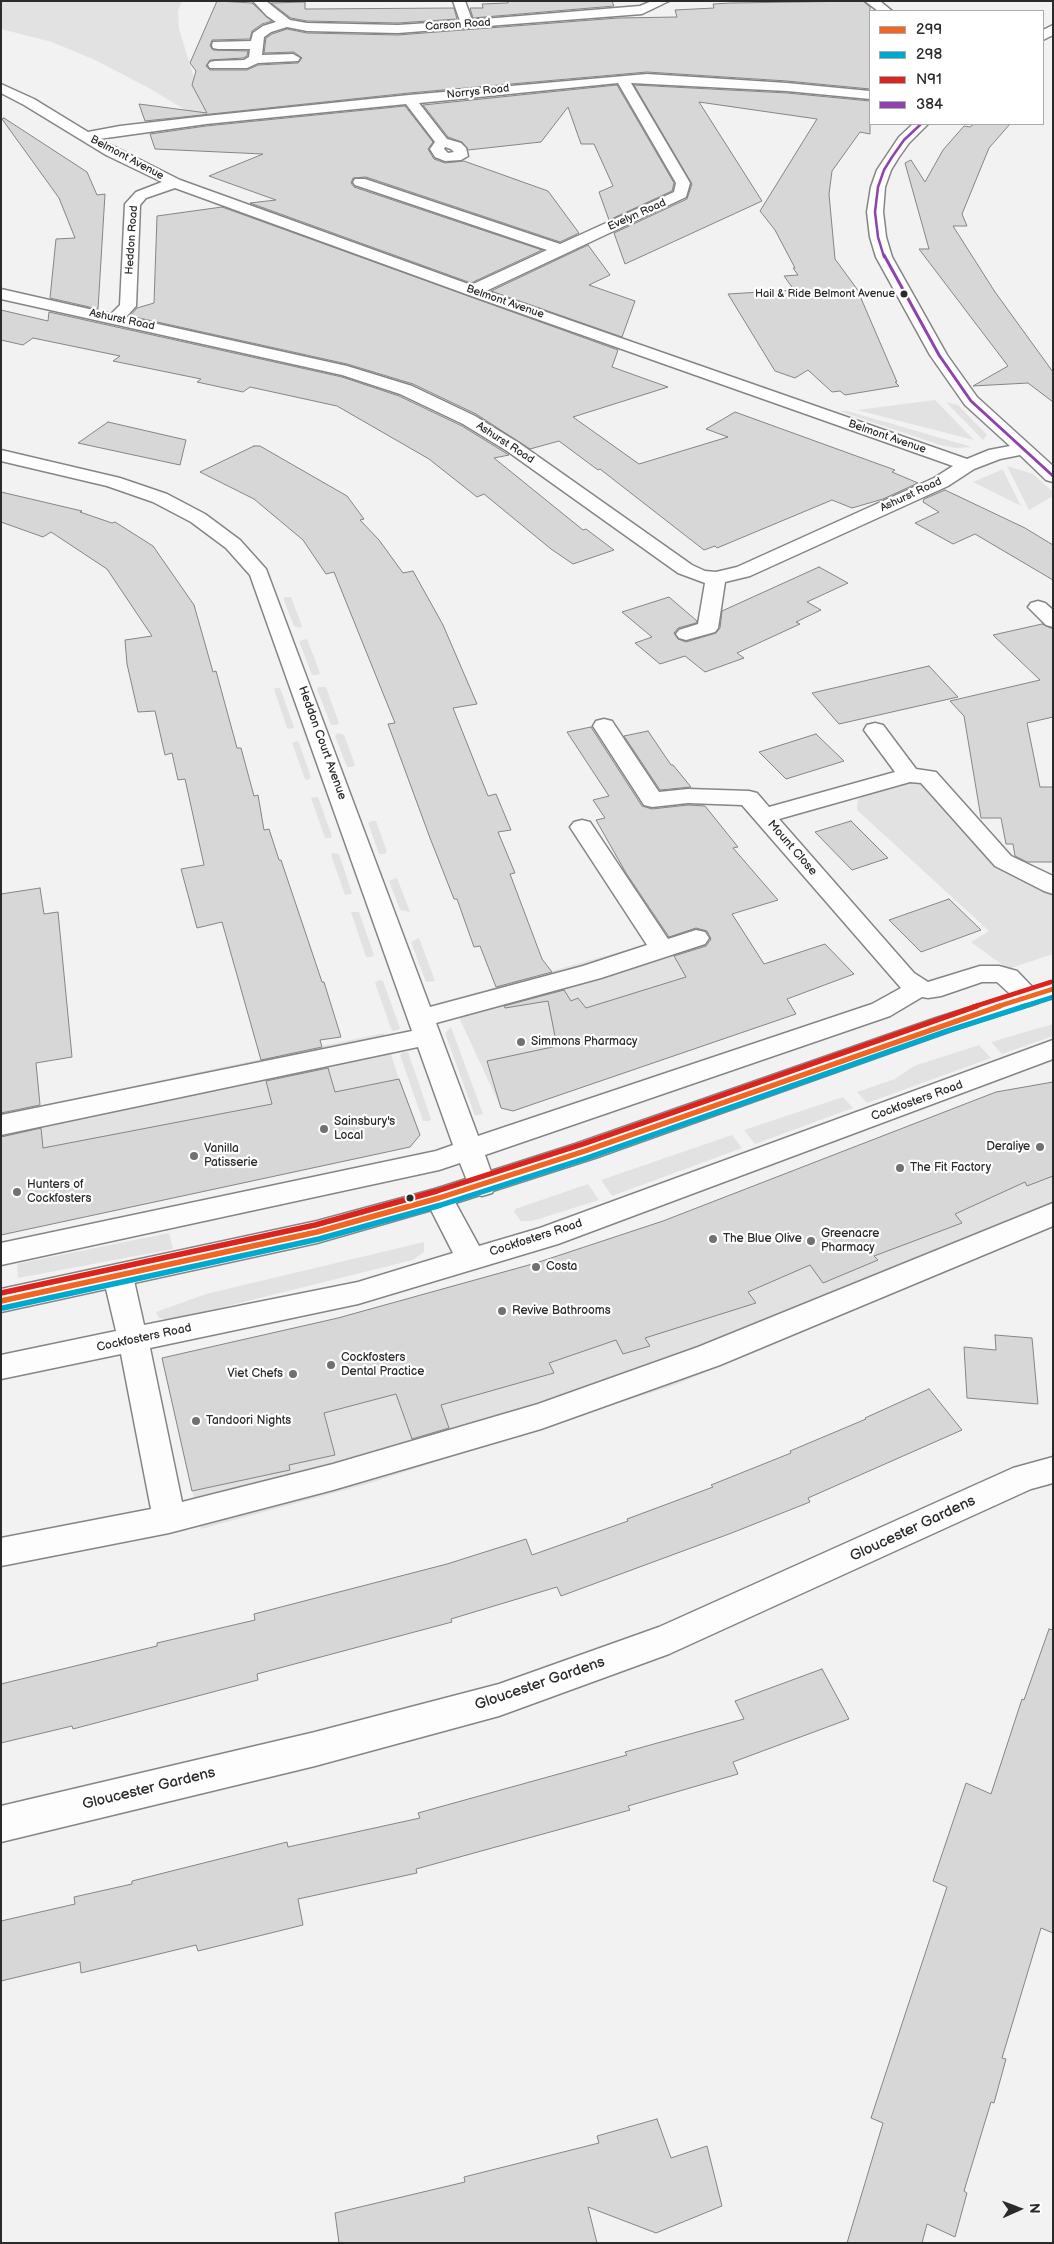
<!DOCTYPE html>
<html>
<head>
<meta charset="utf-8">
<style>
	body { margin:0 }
	#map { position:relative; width:1054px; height:2244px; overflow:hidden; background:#f2f2f2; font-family:"Balsamiq Sans",sans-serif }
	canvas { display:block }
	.frame { position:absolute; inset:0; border:2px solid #2b2b2b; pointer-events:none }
	.legend { position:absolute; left:869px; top:10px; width:175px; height:115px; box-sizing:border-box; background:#fff; border:1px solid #aaa; margin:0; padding:6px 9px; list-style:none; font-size:15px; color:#2b2b2b }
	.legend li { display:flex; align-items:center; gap:10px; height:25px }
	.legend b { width:25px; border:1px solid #aaa }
	.north { position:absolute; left:994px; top:2184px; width:50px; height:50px; -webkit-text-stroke:4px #fff; paint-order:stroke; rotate:88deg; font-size:14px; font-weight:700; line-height:20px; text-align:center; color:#2b2b2b }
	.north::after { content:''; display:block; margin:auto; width:18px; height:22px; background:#2b2b2b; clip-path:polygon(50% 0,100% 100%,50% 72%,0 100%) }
</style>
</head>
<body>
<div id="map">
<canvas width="1054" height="2244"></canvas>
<div class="frame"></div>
<ul class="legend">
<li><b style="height:6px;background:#f26522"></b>299</li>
<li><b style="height:6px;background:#00a9ce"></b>298</li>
<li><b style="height:6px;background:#dc241f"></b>N91</li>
<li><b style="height:6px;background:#8e44ad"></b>384</li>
</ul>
<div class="north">N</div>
</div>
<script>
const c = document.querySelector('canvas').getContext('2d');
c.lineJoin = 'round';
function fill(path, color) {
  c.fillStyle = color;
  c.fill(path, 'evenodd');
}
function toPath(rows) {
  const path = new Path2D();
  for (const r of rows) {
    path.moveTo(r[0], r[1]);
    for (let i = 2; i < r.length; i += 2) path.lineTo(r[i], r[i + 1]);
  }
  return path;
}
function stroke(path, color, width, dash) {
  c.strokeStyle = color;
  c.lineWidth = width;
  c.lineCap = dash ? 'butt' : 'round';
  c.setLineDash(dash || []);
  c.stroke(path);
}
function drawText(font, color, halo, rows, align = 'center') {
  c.font = font + ' "Balsamiq Sans",sans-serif';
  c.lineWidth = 4.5;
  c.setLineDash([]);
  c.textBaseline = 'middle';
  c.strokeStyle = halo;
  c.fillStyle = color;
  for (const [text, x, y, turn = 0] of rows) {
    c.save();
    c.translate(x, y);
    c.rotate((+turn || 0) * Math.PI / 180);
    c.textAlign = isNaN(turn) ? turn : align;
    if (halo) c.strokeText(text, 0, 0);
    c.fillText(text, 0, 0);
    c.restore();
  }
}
fill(toPath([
	[1,1,182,1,178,11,179,29,195,81,210,114,195,116,149,88,95,60,52,42,1,29],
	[935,400,974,440,857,410],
	[946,402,958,405,987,435,983,440],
	[839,411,847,411,972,447,956,448,940,445],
	[1007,466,1033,474,1053,492,1053,496,1029,510],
	[1001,470,1003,470,1021,506,973,482],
	[286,597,291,597,302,626,300,628,294,626,283,598],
	[307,639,320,673,318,675,312,675,299,641],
	[319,687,326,687,339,723,337,725,331,725,317,689],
	[276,688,280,688,294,727,291,729,287,728,274,689],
	[338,733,344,735,355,765,352,767,347,767,335,736],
	[297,741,299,743,311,777,308,780,305,779,292,743],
	[918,783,929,785,988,856,1053,891,1053,954,1008,969,971,942,989,931,857,810,858,799,873,791,901,784],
	[315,797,318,797,332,836,331,838,325,838,311,798],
	[371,821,376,821,387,852,384,854,379,854,368,823],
	[333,853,339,854,352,893,351,894,345,895,331,855],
	[397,878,410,912,400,910,389,881],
	[351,912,359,912,374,955,371,957,366,957],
	[734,919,796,1014,513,1111,501,1108,451,1000],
	[419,938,435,981,426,982,411,942],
	[380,980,383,981,400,1028,398,1030,392,1031,375,983],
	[1053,1024,1053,1036,1002,1054,991,1042],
	[451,1027,483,1114,475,1116,445,1033],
	[384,1033,399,1079,420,1135,410,1147,1,1235,1,1114],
	[979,1045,991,1058,867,1103,857,1092,895,1079,914,1066],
	[403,1052,408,1052,431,1119,429,1121,423,1121,400,1055],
	[1053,1082,1053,1226,675,1385,367,1484,201,1529,162,1358,338,1318,536,1263,663,1221,993,1093],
	[843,1097,853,1108,755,1144,744,1130],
	[732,1135,742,1148,612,1196,601,1180],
	[588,1184,599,1200,532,1221,521,1221,514,1212,515,1209],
	[169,1233,173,1249,18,1278,17,1264],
	[424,1242,424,1252,413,1260,171,1320,159,1318,156,1312,206,1294]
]), '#e2e2e2');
const building = toPath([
	[217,1,252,3,272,21,262,24,252,31,250,39,212,40,210,46,213,50,248,51,247,56,243,58,210,60,206,66,210,70,247,70,258,65,298,63,302,58,294,52,264,53,266,38,272,34,287,29,307,33,398,35,618,18,677,17,675,10,714,8,713,4,731,3,863,1,870,7,870,89,787,81,647,72,409,93,145,121,139,104,207,113,192,85,196,71,190,63,217,1],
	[508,1,612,1,614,6,473,18,470,8,483,8,482,4,508,3,508,1],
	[305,2,305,9,454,8,457,19,398,23,307,21,291,18,271,3,305,2],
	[617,85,674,183,672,191,609,220,599,192,613,186,594,144,581,144,568,107,541,142,468,150,462,142,448,137,423,105,617,85],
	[634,85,787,93,870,101,870,134,860,132,832,171,829,194,835,259,857,289,897,382,895,382,899,386,845,395,840,391,832,392,808,370,795,378,775,371,728,294,794,290,784,276,798,275,793,268,795,268,775,230,760,211,817,119,699,102,762,201,625,264,614,233,687,199,692,184,634,85],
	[405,106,433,142,428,149,434,159,445,163,464,161,548,191,579,233,560,242,366,177,353,178,351,183,354,187,542,250,471,283,250,203,276,200,209,176,263,154,155,149,150,134,206,126,405,106],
	[4,118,87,172,97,195,105,194,98,309,50,298,56,239,75,238,59,198,2,119,4,118],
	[974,124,1010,124,989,148,962,214,967,226,953,226,995,292,1053,372,1053,402,1028,383,973,386,1008,366,919,249,929,249,905,163,911,160,925,182,943,150,964,126,970,127,974,124],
	[222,207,618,350,612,367,668,387,573,417,639,464,728,437,706,429,735,412,895,470,892,472,918,483,883,499,852,508,832,500,717,548,715,546,704,550,600,469,598,470,559,441,530,449,476,414,413,384,347,364,130,316,137,308,154,303,157,216,222,207],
	[588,245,610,275,589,285,635,301,622,337,491,291,588,245],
	[1,310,48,321,49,312,342,377,399,396,462,426,509,455,494,458,583,530,586,529,614,550,573,564,551,549,484,494,477,497,429,459,337,406,250,387,243,392,197,382,201,379,113,361,120,356,33,338,23,345,1,340,1,310],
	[108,422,186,440,180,465,78,443,108,422],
	[254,446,260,446,347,496,364,519,360,520,379,540,403,573,413,571,443,625,477,704,453,708,488,796,496,794,511,830,498,832,515,873,510,874,542,959,552,972,496,987,480,946,474,947,457,899,454,899,430,838,388,724,395,723,334,572,326,574,303,540,254,499,200,472,254,446],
	[945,490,1025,528,1053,545,1053,580,975,534,953,544,915,523,939,512,923,502,924,499,945,490],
	[1,492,82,511,80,512,112,523,115,522,153,546,194,605,213,672,216,671,237,748,241,748,254,796,258,795,264,830,269,829,279,860,281,860,322,982,324,982,341,1037,320,1040,322,1047,261,1060,222,922,197,928,181,869,204,865,185,779,178,780,172,753,165,755,155,711,138,712,127,664,125,640,152,636,107,569,51,532,43,537,1,522,1,492],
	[819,567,848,583,807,602,821,610,796,622,800,624,737,653,744,658,705,672,685,656,660,664,635,643,652,637,622,612,669,597,697,621,696,623,678,628,674,633,678,639,686,642,716,633,720,628,722,611,819,567],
	[1042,624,1053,629,1053,717,1027,723,1040,787,1053,787,1053,862,1027,862,1015,856,1013,844,1006,844,1001,818,981,818,964,716,950,701,1040,680,993,635,1042,624],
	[929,666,958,697,839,724,812,693,929,666],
	[591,727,642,806,652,809,688,805,705,806,738,847,733,848,778,900,732,914,764,964,825,944,854,974,787,999,796,1014,513,1111,501,1108,487,1061,557,1046,548,1001,505,1008,504,1006,564,990,571,1001,578,998,586,1008,686,977,674,956,706,946,711,939,707,931,696,928,669,937,626,873,596,820,605,818,593,800,609,796,567,732,591,727],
	[648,731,671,765,673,765,691,787,660,790,624,736,648,731],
	[816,734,844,761,786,779,759,752,816,734],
	[851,821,888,858,852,870,815,832,851,821],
	[40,888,44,914,58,912,72,1057,36,1063,40,1105,1,1113,1,894,40,888],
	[949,899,981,930,921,952,889,920,949,899],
	[328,1068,335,1092,399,1079,420,1135,410,1147,1,1235,1,1137,41,1128,43,1148,272,1104,266,1081,328,1068],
	[1053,1082,1053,1176,1027,1186,1025,1182,955,1214,962,1223,874,1256,878,1260,823,1283,810,1265,748,1292,756,1303,645,1338,650,1346,623,1354,616,1340,549,1363,554,1373,441,1405,449,1428,412,1439,396,1394,324,1413,335,1455,289,1465,290,1470,192,1491,162,1358,338,1318,536,1263,663,1221,996,1092,1053,1082],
	[995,1335,1032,1338,1038,1404,967,1398,964,1347,996,1350,995,1335],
	[929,1389,962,1430,808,1498,810,1502,729,1534,561,1596,557,1587,451,1619,452,1622,257,1674,258,1680,73,1729,72,1726,1,1743,1,1684,157,1646,157,1643,255,1620,254,1614,447,1564,526,1539,532,1555,628,1521,627,1519,713,1487,711,1485,791,1453,790,1451,866,1419,865,1418,929,1389],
	[1049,1629,1053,1630,1053,1933,1041,1928,1002,2058,1006,2059,994,2103,991,2102,964,2191,967,2193,955,2237,927,2224,922,2243,847,2243,883,2123,871,2118,947,1887,933,1881,966,1783,991,1794,1022,1699,1024,1700,1049,1629],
	[822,1669,849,1719,733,1762,738,1774,628,1806,630,1810,416,1869,417,1873,298,1899,303,1925,198,1951,196,1945,81,1973,80,1962,1,1981,1,1921,75,1904,74,1897,132,1884,132,1881,287,1842,288,1847,420,1818,418,1813,627,1755,625,1752,744,1719,735,1701,822,1669],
	[657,2119,671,2158,707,2146,722,2206,656,2233,588,2207,597,2243,339,2243,335,2213,465,2182,464,2177,599,2143,597,2136,657,2119]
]);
fill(building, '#d7d7d7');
stroke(building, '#858585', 1);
const minor = toPath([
	[253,1,266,1,290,20,307,23,398,25,460,21,453,1,465,1,472,20,640,6,652,1,669,1,642,14,398,33,307,31,287,27,271,32,264,37,262,55,293,54,300,58,298,61,258,63,247,68,210,68,208,65,210,62,215,61,244,60,249,57,250,49,218,49,213,48,212,45,213,42,251,41,253,33,263,26,276,22,267,16,253,1],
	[865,1,880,1,892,11,878,11,865,1],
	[1053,25,1053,35,1043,40,1043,30,1053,25],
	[647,74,787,83,870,91,870,99,787,91,631,83,690,183,686,197,486,291,967,459,989,450,1010,446,965,405,930,355,876,257,870,237,867,212,871,187,877,170,899,137,913,124,928,124,909,143,899,157,891,170,885,187,883,212,886,237,892,257,947,355,977,397,1053,466,1053,482,1046,480,1020,455,1000,459,974,469,948,486,750,576,725,582,718,628,715,632,686,640,679,638,676,634,679,630,698,624,705,583,678,573,507,451,463,424,400,394,342,375,1,299,1,289,111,314,120,305,125,204,136,192,162,182,106,155,24,105,1,93,1,84,34,99,88,132,120,126,206,116,409,95,647,74],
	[618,83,676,183,674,192,560,244,365,179,355,179,353,182,355,185,547,250,471,285,180,180,99,139,206,124,406,104,435,142,430,149,435,157,445,161,461,160,468,156,466,148,461,143,447,139,419,103,618,83],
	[445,147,451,149,454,152,448,153,444,149,445,147],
	[175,188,466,294,953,466,934,478,737,567,716,572,705,571,692,565,519,443,475,416,412,386,347,366,126,317,136,306,140,205,146,198,175,188],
	[1,450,120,478,167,494,205,514,240,540,266,569,430,1007,583,966,647,945,570,827,574,822,582,820,590,822,668,939,696,930,705,932,709,938,705,944,601,978,436,1023,478,1136,872,1004,901,988,742,805,688,803,652,807,644,805,593,726,596,721,604,719,612,721,659,792,688,789,749,791,757,793,769,807,895,772,864,730,867,725,875,723,883,725,916,769,936,772,1011,856,1053,876,1053,894,1044,891,995,866,921,783,910,782,779,819,914,973,928,982,980,966,999,966,1017,971,1042,997,1038,1003,1029,1006,1020,1003,997,982,982,982,941,996,928,998,922,997,890,1016,485,1155,496,1186,492,1193,482,1196,472,1193,460,1163,439,1170,1,1265,1,1243,436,1151,453,1145,418,1047,1,1135,1,1115,412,1031,250,575,226,548,191,522,153,502,107,486,1,461,1,450],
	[1038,601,1045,603,1053,610,1053,627,1046,625,1028,607,1031,603,1038,601],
	[1053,1040,1053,1059,558,1244,358,1304,150,1348,182,1502,333,1464,538,1404,698,1347,1053,1203,1053,1226,720,1365,541,1429,333,1490,169,1533,1,1566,1,1538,151,1509,121,1354,1,1379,1,1355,116,1331,103,1276,108,1268,118,1265,128,1268,133,1276,144,1325,358,1282,453,1253,425,1198,429,1191,439,1188,449,1191,479,1246,540,1228,1053,1040],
	[1053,1457,1053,1483,1031,1489,669,1654,499,1716,315,1766,1,1842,1,1806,315,1732,499,1684,659,1627,1013,1468,1053,1457]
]);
const major = toPath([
	[1053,981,1053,998,954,1030,595,1158,449,1205,317,1243,1,1312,1,1289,317,1221,435,1189,575,1144,936,1018,1053,981]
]);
stroke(minor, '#858585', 3);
stroke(major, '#858585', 3);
fill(minor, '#fdfdfd');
fill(major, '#fdfdfd');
stroke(toPath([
	[996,1007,1053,989]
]), '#f26522', 4.5);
stroke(toPath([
	[1,1301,317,1232,439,1198,585,1151,1000,1006]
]), '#f26522', 5.5);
stroke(toPath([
	[1021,1007,1053,997]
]), '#00a9ce', 4.5);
stroke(toPath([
	[3,1308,319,1239,441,1205,587,1158,947,1031,1025,1006]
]), '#00a9ce', 5.5);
stroke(toPath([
	[973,1007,1051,982]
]), '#dc241f', 4.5);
stroke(toPath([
	[1,1293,315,1225,437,1191,583,1144,977,1006]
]), '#dc241f', 5.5);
stroke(toPath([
	[884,257,878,237,875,212,878,187,884,170,892,157,904,140,921,124]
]), '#8e44ad', 2.5);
stroke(toPath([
	[884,255,939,355,971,401,1053,476]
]), '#8e44ad', 3);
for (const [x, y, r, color] of [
	[904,294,4.5,"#2b2b2b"],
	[521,1042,5,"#717171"],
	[324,1129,5,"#717171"],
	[1040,1147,5,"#717171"],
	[194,1156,5,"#717171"],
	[900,1168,5,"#717171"],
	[17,1192,5,"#717171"],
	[410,1198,4.5,"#2b2b2b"],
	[713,1239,5,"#717171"],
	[811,1241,5,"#717171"],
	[536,1267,5,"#717171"],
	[502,1311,5,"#717171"],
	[331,1365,5,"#717171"],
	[293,1374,5,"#717171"],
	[196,1421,5,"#717171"]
]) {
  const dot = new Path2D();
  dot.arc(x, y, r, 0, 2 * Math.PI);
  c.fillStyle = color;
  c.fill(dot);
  stroke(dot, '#fff', 2);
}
drawText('11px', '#2b2b2b', '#fff', [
	["Carson Road",458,25,-4],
	["Norrys Road",478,92,-6],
	["Belmont Avenue",127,158,28],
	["Evelyn Road",637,215,-24],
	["Heddon Road",132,240,-86],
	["Belmont Avenue",505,302,19],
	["Ashurst Road",122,320,12],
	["Belmont Avenue",887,437,19],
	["Ashurst Road",505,443,33],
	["Ashurst Road",911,495,-25]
]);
drawText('11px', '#2b2b2b', '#fff', [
	["Hail & Ride Belmont Avenue",895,294]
], 'right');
drawText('12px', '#2b2b2b', '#fff', [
	["Heddon Court Avenue",322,743,70],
	["Mount Close",792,848,49],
	["Cockfosters Road",917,1101,-20],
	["Cockfosters Road",536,1238,-18],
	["Cockfosters Road",144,1338,-12]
]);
drawText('12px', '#2b2b2b', '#fff', [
	["Simmons Pharmacy",531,1042],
	["Sainsbury's",334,1122],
	["Local",334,1136],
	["Deraliye",1030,1147,"right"],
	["Vanilla",204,1149],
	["Patisserie",204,1163],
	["The Fit Factory",910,1168],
	["Hunters of",27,1185],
	["Cockfosters",27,1199],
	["Greenacre",821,1234],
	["Pharmacy",821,1248],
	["The Blue Olive",723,1239],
	["Costa",546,1267],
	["Revive Bathrooms",512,1311],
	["Cockfosters",341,1358],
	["Dental Practice",341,1372],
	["Viet Chefs",283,1374,"right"],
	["Tandoori Nights",206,1421]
], 'left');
drawText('15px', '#2b2b2b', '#fff', [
	["Gloucester Gardens",913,1529,-25],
	["Gloucester Gardens",540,1684,-19],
	["Gloucester Gardens",149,1789,-14]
]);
</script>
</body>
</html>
